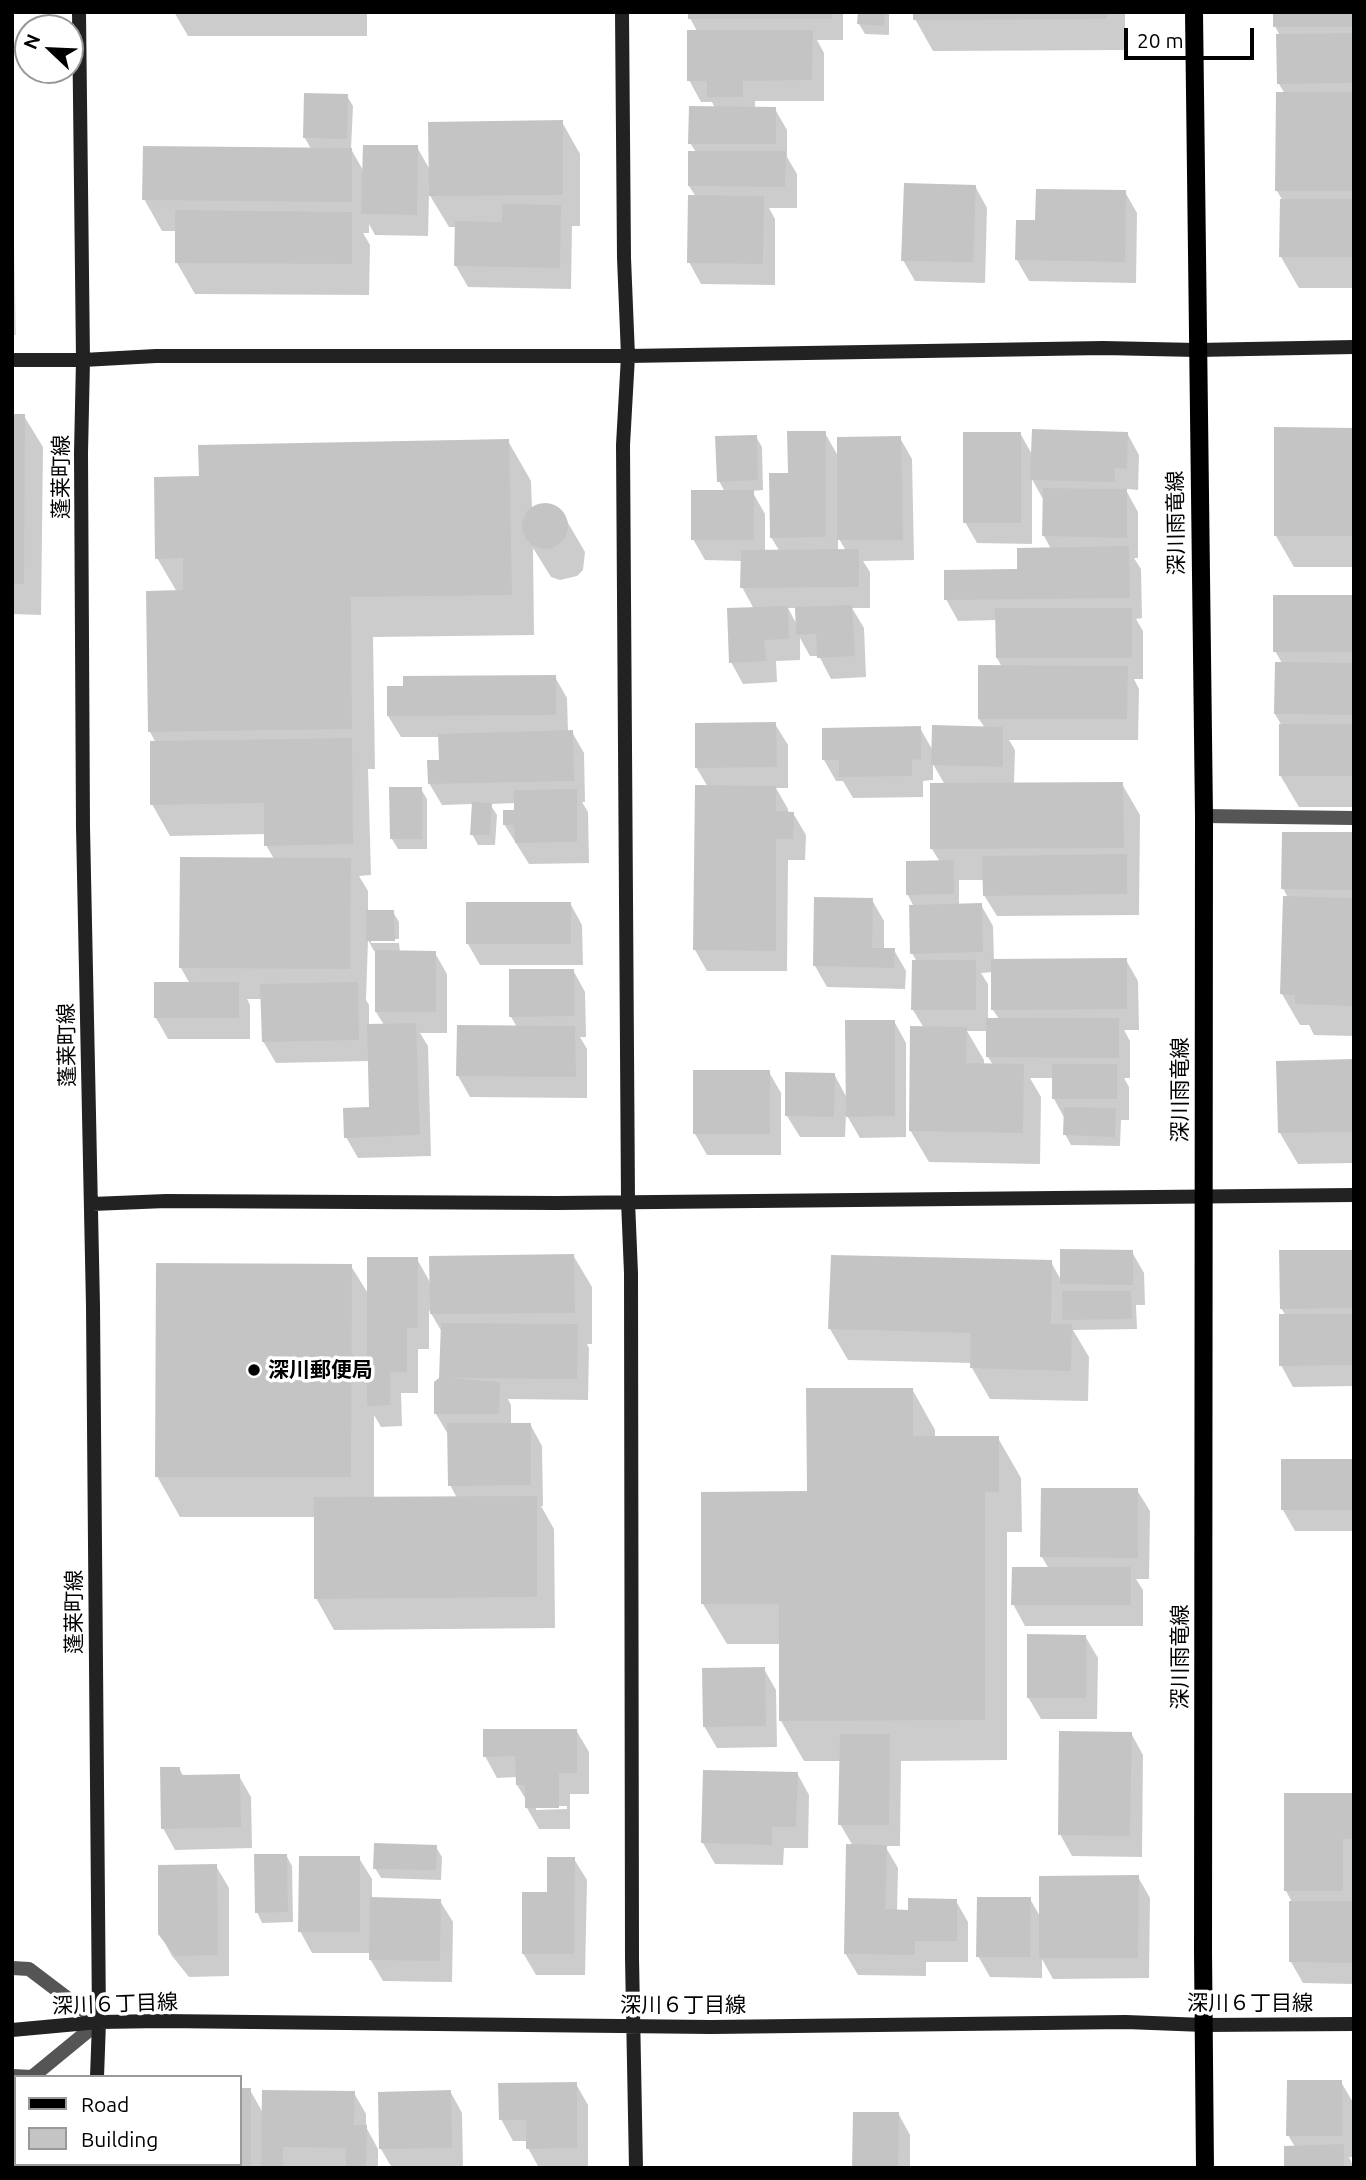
<!DOCTYPE html>
<html>
<head>
<meta charset="utf-8">
<style>
	body { margin:0 }
	#map { position:relative; width:1366px; height:2180px; overflow:hidden; background:#fff; font-family:Ubuntu,sans-serif }
	canvas { display:block }
	.frame { position:absolute; inset:0; border:14px solid #000; pointer-events:none }
	.legend { position:absolute; left:14px; top:2075px; width:228px; height:91px; box-sizing:border-box; background:#fff; border:2px solid #999; margin:0; padding:9px 12px; list-style:none; font-size:21px; color:#000 }
	.legend li { display:flex; align-items:center; gap:14px; height:35px }
	.legend b { width:35px; border:2px solid #999 }
	.north { position:absolute; left:14px; top:14px; width:70px; height:70px; box-sizing:border-box; background:#fff; border:2px solid #999; border-radius:50%; rotate:293deg; font-size:19px; font-weight:700; line-height:28px; text-align:center; color:#000 }
	.north::after { content:''; display:block; margin:auto; width:24px; height:32px; background:#000; clip-path:polygon(50% 0,100% 100%,50% 72%,0 100%) }
	.scale { position:absolute; left:1124px; top:28px; width:130px; height:32px; box-sizing:border-box; border:4px solid #000; border-top:0; padding-left:9px; font-size:21px; line-height:24px; white-space:nowrap; color:#000; -webkit-text-stroke:5px #fff; paint-order:stroke }
</style>
</head>
<body>
<div id="map">
<canvas width="1366" height="2180"></canvas>
<div class="frame"></div>
<ul class="legend">
<li><b style="height:9px;background:#000"></b>Road</li>
<li><b style="height:19px;background:#c4c4c4"></b>Building</li>
</ul>
<div class="north">N</div>
<div class="scale">20 m</div>
</div>
<script>
const c = document.querySelector('canvas').getContext('2d');
c.lineJoin = 'round';
function fill(path, color) {
  c.fillStyle = color;
  c.fill(path, 'evenodd');
}
function toPath(rows) {
  const path = new Path2D();
  for (const r of rows) {
    if (r.length === 3) {
      path.moveTo(r[0] + r[2], r[1]);
      path.arc(r[0], r[1], r[2], 0, 2 * Math.PI);
      continue;
    }
    path.moveTo(r[0], r[1]);
    for (let i = 2; i < r.length; i += 2) path.lineTo(r[i], r[i + 1]);
  }
  return path;
}
function stroke(path, color, width, dash) {
  c.strokeStyle = color;
  c.lineWidth = width;
  c.lineCap = dash ? 'butt' : 'round';
  c.setLineDash(dash || []);
  c.stroke(path);
}
function drawText(font, color, halo, rows, align = 'center') {
  c.font = font + ' Ubuntu,"Noto Sans JP",sans-serif';
  c.lineWidth = 7;
  c.setLineDash([]);
  c.textBaseline = 'middle';
  c.strokeStyle = halo;
  c.fillStyle = color;
  for (const [text, x, y, turn = 0] of rows) {
    c.save();
    c.translate(x, y);
    c.rotate((+turn || 0) * Math.PI / 180);
    c.textAlign = isNaN(turn) ? turn : align;
    if (halo) c.strokeText(text, 0, 0);
    c.fillText(text, 0, 0);
    c.restore();
  }
}
fill(toPath([
	[12,155,16,335,12,335]
]), '#dcdcdc');
fill(toPath([
	[174,12,367,12,367,36,188,36],
	[690,12,843,12,843,40,817,40,824,53,824,101,755,101,755,108,775,109,787,130,787,157,797,174,797,208,769,208,775,219,775,285,701,284,689,262,696,197,689,186,696,152,690,143,715,108,712,102,701,102,689,80,697,31,690,18],
	[860,12,889,12,889,35,865,34,859,24],
	[915,12,1125,12,1125,50,933,51,915,19],
	[1354,12,1354,288,1299,288,1281,257,1283,201,1277,191,1285,94,1279,84,1280,36,1275,26],
	[347,96,353,106,351,149,364,172,417,147,430,170,562,122,580,154,580,226,572,226,571,289,468,287,456,266,457,227,449,227,429,194,428,236,375,235,369,224,369,233,363,233,370,245,369,295,195,294,177,263,177,231,162,231,144,199,311,149,305,138],
	[975,186,987,208,985,283,915,281,903,260],
	[1125,192,1137,213,1136,283,1029,281,1017,260,1037,222],
	[12,415,24,416,43,447,41,615,12,614],
	[1354,429,1354,567,1294,567,1276,536],
	[825,433,838,456,900,438,912,459,914,560,863,561,870,572,870,608,852,608,864,628,866,677,831,679,819,656,810,656,800,638,800,660,776,661,777,682,743,684,731,662,754,609,742,587,742,561,705,560,693,539,725,492,719,481,756,437,762,447,763,490,752,491,765,514,765,552,780,552,771,537,789,475],
	[838,537,846,551,838,551],
	[788,608,797,608,797,625],
	[1020,433,1033,456,1127,433,1139,455,1138,490,1127,489,1127,492,1138,512,1138,558,1134,558,1141,569,1142,618,1136,619,1143,631,1143,679,1134,679,1139,689,1138,740,1009,740,1015,750,1014,784,1122,784,1140,815,1139,915,997,916,984,895,984,880,959,880,959,906,981,905,993,926,994,961,1126,960,1138,981,1139,1030,1124,1030,1130,1041,1130,1078,1124,1078,1129,1087,1129,1120,1121,1120,1120,1146,1071,1145,1065,1134,1065,1119,1054,1099,1054,1078,1030,1078,1041,1097,1040,1164,929,1162,910,1130,924,1028,913,1010,917,962,912,953,914,907,908,895,940,862,932,849,945,785,933,764,933,780,923,781,923,797,853,798,843,781,836,781,824,760,920,728,933,751,985,728,979,719,1002,667,997,658,997,620,958,621,946,599,1019,571,1051,549,1044,536,1044,501,1032,479,1032,544,977,543,965,522],
	[993,972,993,1010,999,1019,988,1019,988,984,981,973],
	[967,1031,988,1031,988,1057,993,1065,984,1065,984,1060],
	[508,441,531,481,532,509,545,505,553,506,561,511,585,552,583,570,577,576,560,580,551,577,533,548,534,635,373,637,375,769,368,769,371,875,359,876,368,891,368,912,393,912,399,922,399,939,371,939,371,943,399,943,400,952,435,953,447,974,447,1033,420,1033,428,1046,431,1156,358,1158,346,1137,371,1109,370,1061,276,1063,263,1041,263,999,247,999,250,1005,250,1039,168,1039,156,1018,190,984,181,968,274,859,266,845,266,834,170,836,152,804,156,743,150,732,177,592,157,558,200,478],
	[368,940,374,951,377,951,376,1012,384,1025,369,1026,369,1005,366,1000],
	[1354,597,1354,807,1299,807,1280,775,1282,726,1275,714,1282,663,1275,651],
	[555,677,567,698,568,732,572,732,584,753,585,802,582,802,588,812,589,863,529,864,504,824,516,812,516,803,490,804,497,815,495,845,478,845,472,834,473,804,442,805,429,783,440,762,440,737,401,737,388,716],
	[775,724,788,745,788,788,776,788,788,809,788,813,793,813,806,835,805,860,788,860,787,971,707,971,695,950,708,787,696,767],
	[421,789,427,799,427,849,398,849,392,839],
	[1354,834,1354,1036,1314,1035,1309,1025,1300,1025,1282,994,1288,898,1283,888],
	[872,900,884,921,884,950,894,950,906,971,905,989,827,987,815,966],
	[570,903,582,925,583,965,480,965,468,944],
	[573,970,585,992,586,1037,580,1037,587,1049,587,1098,470,1097,458,1076,517,1027,511,1017],
	[894,1021,906,1043,906,1137,860,1138,846,1114,845,1137,800,1137,787,1116,834,1074,847,1098],
	[1354,1060,1354,1163,1298,1164,1280,1133,1278,1062],
	[769,1072,781,1093,781,1155,707,1155,695,1134],
	[1354,1251,1354,1386,1293,1387,1281,1365,1286,1316,1281,1308],
	[1132,1252,1144,1273,1145,1305,1136,1305,1137,1329,1073,1330,1089,1357,1088,1401,990,1399,972,1368,972,1363,848,1360,830,1329,1051,1262,1062,1282],
	[573,1255,592,1287,592,1344,587,1344,589,1348,588,1400,508,1399,511,1405,511,1424,530,1424,542,1446,543,1506,541,1506,554,1529,555,1628,334,1630,316,1598,316,1517,180,1517,157,1476,351,1266,369,1295,417,1259,431,1284],
	[429,1310,442,1332,441,1379,436,1414,449,1436,450,1485,457,1498,374,1498,374,1415,381,1427,402,1426,401,1393,418,1393,418,1349,429,1349],
	[912,1389,935,1430,935,1438,998,1438,1021,1478,1022,1532,1007,1532,1007,1760,901,1761,900,1846,885,1846,898,1868,897,1911,909,1912,956,1901,968,1922,968,1962,926,1962,926,1976,858,1975,845,1953,853,1846,840,1824,841,1761,804,1761,781,1721,781,1644,727,1644,703,1604,808,1493],
	[1354,1460,1354,1531,1295,1531,1283,1510],
	[1137,1490,1150,1511,1149,1579,1136,1579,1143,1590,1143,1626,1025,1626,1013,1604,1049,1569,1042,1557],
	[1085,1636,1098,1658,1097,1719,1041,1719,1028,1697],
	[764,1669,776,1690,777,1747,717,1748,704,1726],
	[576,1730,589,1752,589,1794,570,1794,570,1829,539,1829,527,1808,527,1801,517,1785,517,1777,497,1778,485,1756],
	[536,1806,567,1806,567,1809,536,1810],
	[1131,1733,1143,1755,1142,1857,1072,1856,1060,1834],
	[179,1768,184,1777,239,1776,251,1797,252,1848,175,1850,163,1828],
	[797,1773,809,1795,808,1848,784,1848,783,1865,715,1864,703,1843],
	[1354,1795,1354,1984,1303,1983,1291,1962,1292,1902,1286,1891],
	[436,1847,442,1857,441,1880,381,1878,375,1868],
	[286,1855,292,1866,293,1922,262,1923,257,1912],
	[359,1858,372,1879,372,1899,440,1901,453,1922,452,1982,383,1981,370,1959,371,1953,312,1953,300,1931],
	[574,1859,587,1880,585,1975,536,1975,523,1953,549,1894],
	[216,1866,229,1888,229,1976,189,1977,172,1956,160,1934],
	[1138,1877,1150,1898,1149,1978,1053,1979,1042,1959,1042,1978,990,1977,978,1956,1030,1899,1041,1918],
	[1341,2082,1354,2104,1353,2157,1349,2157,1354,2168,1286,2168,1295,2147,1288,2135],
	[576,2084,588,2105,588,2168,539,2168,528,2148,528,2141,513,2141,501,2119],
	[240,2090,250,2090,263,2113,354,2093,366,2114,366,2127,378,2149,378,2168,164,2168,240,2164],
	[450,2091,462,2113,463,2168,392,2168,381,2149],
	[898,2113,910,2135,910,2168,853,2168],
	[16,2164,45,2164,47,2168,12,2168]
]), '#0003');
fill(toPath([
	[688,12,832,12,832,19,688,19],
	[858,12,885,12,884,26,857,24],
	[913,12,1107,12,1107,19,913,20],
	[1273,12,1354,12,1354,27,1273,27],
	[687,30,813,30,812,80,743,81,743,97,707,97,707,81,687,81],
	[1354,33,1354,83,1277,84,1276,34],
	[1276,92,1354,92,1354,191,1275,191],
	[304,93,348,94,347,139,303,138],
	[689,106,776,107,776,144,688,144],
	[563,120,563,195,429,196,428,122],
	[363,145,418,145,417,215,361,214],
	[143,146,352,148,352,202,142,200],
	[688,151,786,151,785,187,688,186],
	[904,183,976,185,973,262,901,261],
	[1036,189,1126,190,1125,262,1015,260,1016,220,1035,220],
	[688,195,764,196,763,264,687,263],
	[1280,199,1354,199,1354,257,1279,257],
	[502,204,561,205,560,268,454,266,455,221,502,222],
	[175,210,352,212,352,264,175,263],
	[12,414,25,414,24,584,12,584],
	[1274,427,1354,428,1354,536,1274,536],
	[1032,429,1128,432,1127,469,1115,468,1115,482,1030,480],
	[787,431,826,431,826,537,770,538,769,473,788,473],
	[963,432,1021,432,1021,523,963,523],
	[757,435,758,480,717,482,715,436],
	[901,436,903,540,837,540,837,437],
	[509,439,512,595,351,597,352,729,148,732,146,591,183,590,183,558,155,559,154,477,199,476,198,445],
	[1043,488,1127,489,1127,538,1042,536],
	[691,490,754,490,754,540,691,540],
	[545,526,23],
	[1129,546,1130,598,944,600,944,570,1017,569,1017,548],
	[859,549,859,587,740,588,741,550],
	[1273,595,1354,595,1354,652,1273,652],
	[852,605,855,656,817,658,816,634,796,635,795,607],
	[788,606,789,639,764,640,766,661,729,663,727,608],
	[995,608,1132,608,1132,658,996,658],
	[1275,662,1354,663,1354,715,1274,714],
	[978,665,1128,666,1127,719,978,719],
	[556,675,556,715,387,716,387,686,403,686,403,676],
	[776,722,777,767,695,768,695,723],
	[1279,724,1354,724,1354,776,1279,776],
	[932,725,1003,727,1003,767,931,765],
	[921,726,921,759,912,760,912,776,839,777,839,760,822,760,822,728],
	[573,730,574,781,428,784,427,760,439,760,438,734],
	[352,738,353,844,264,846,264,803,150,805,150,741],
	[1123,782,1124,848,930,849,930,783],
	[695,785,776,786,776,811,794,812,793,839,776,839,776,951,693,950],
	[389,787,422,787,422,839,390,839],
	[577,789,577,842,515,843,514,825,503,825,503,810,514,810,514,790],
	[472,802,492,803,490,835,470,835],
	[1282,832,1354,832,1354,890,1281,889],
	[1127,854,1127,894,983,896,982,856],
	[180,857,351,858,350,969,179,968],
	[954,860,954,894,906,895,906,861],
	[1283,896,1354,898,1354,1006,1295,1004,1295,995,1280,994],
	[814,897,873,898,872,948,895,948,894,968,813,966],
	[466,902,571,902,571,944,466,944],
	[982,903,983,952,910,954,909,905],
	[366,910,394,910,395,941,366,941],
	[375,950,436,951,436,1012,375,1012],
	[1127,958,1127,1009,991,1010,991,959],
	[912,960,976,960,976,1010,911,1010],
	[509,969,574,969,574,1016,509,1017],
	[154,982,239,982,239,1018,154,1018],
	[358,982,359,1040,262,1042,260,984],
	[986,1018,1119,1018,1119,1058,986,1057],
	[845,1020,895,1020,895,1116,846,1117],
	[416,1023,420,1135,344,1138,343,1108,369,1107,367,1024],
	[457,1025,575,1026,576,1077,456,1076],
	[910,1026,967,1027,966,1063,1024,1064,1023,1133,909,1131],
	[1354,1059,1354,1132,1278,1133,1276,1061],
	[1052,1064,1117,1064,1117,1099,1052,1099],
	[693,1070,770,1070,770,1134,693,1134],
	[785,1072,835,1073,834,1117,785,1116],
	[1064,1107,1116,1108,1115,1137,1063,1135],
	[1060,1249,1133,1250,1133,1285,1060,1284],
	[1279,1250,1354,1250,1354,1308,1280,1309],
	[574,1254,575,1313,430,1314,429,1256],
	[831,1255,1052,1260,1051,1324,1072,1324,1071,1371,970,1368,971,1333,828,1329],
	[367,1257,418,1257,418,1328,407,1328,407,1372,390,1372,390,1405,367,1406],
	[156,1263,352,1264,351,1477,155,1477],
	[1062,1291,1131,1291,1132,1319,1062,1320],
	[1279,1314,1354,1314,1354,1365,1279,1366],
	[441,1323,578,1324,577,1379,450,1378,500,1382,499,1414,434,1414,434,1382,439,1378],
	[806,1388,913,1388,913,1436,999,1436,999,1492,985,1492,985,1720,779,1721,779,1604,701,1604,701,1492,807,1491],
	[447,1423,531,1423,531,1485,448,1486],
	[1281,1459,1354,1459,1354,1510,1281,1510],
	[1041,1488,1138,1488,1138,1558,1040,1557],
	[537,1496,537,1597,314,1599,314,1497],
	[1012,1567,1131,1567,1131,1605,1011,1605],
	[1027,1634,1086,1635,1086,1698,1027,1698],
	[765,1667,766,1726,703,1727,702,1668],
	[483,1729,577,1729,577,1773,559,1773,559,1808,525,1808,525,1785,516,1785,515,1756,483,1757],
	[1059,1731,1132,1732,1130,1836,1058,1835],
	[840,1734,890,1734,889,1825,838,1825],
	[160,1767,180,1767,180,1775,240,1774,241,1827,161,1829],
	[703,1770,798,1772,796,1827,772,1827,772,1845,701,1843],
	[1284,1793,1354,1793,1354,1839,1343,1839,1343,1891,1284,1891],
	[374,1843,437,1845,436,1870,373,1869],
	[846,1844,887,1845,885,1909,908,1910,908,1898,957,1899,957,1941,915,1941,915,1955,844,1954],
	[254,1854,287,1854,288,1912,255,1913],
	[299,1856,360,1856,360,1932,298,1932],
	[547,1857,575,1857,574,1954,522,1954,522,1892,547,1892],
	[217,1864,218,1955,175,1956,158,1934,158,1865],
	[1139,1875,1138,1958,1039,1958,1039,1876],
	[370,1897,441,1899,440,1961,369,1960],
	[977,1897,1031,1897,1030,1957,976,1957],
	[1289,1901,1354,1901,1354,1963,1289,1962],
	[1287,2080,1342,2080,1342,2136,1286,2136],
	[577,2082,577,2148,526,2149,526,2120,499,2120,498,2083],
	[240,2088,251,2088,251,2167,162,2167,162,2164,240,2164],
	[262,2090,355,2091,354,2125,367,2125,366,2168,346,2168,346,2148,283,2147,283,2168,261,2168],
	[451,2090,452,2148,379,2149,378,2092],
	[853,2112,899,2112,898,2168,852,2168],
	[12,2130,16,2130,16,2164,36,2164,36,2168,12,2168],
	[1344,2144,1344,2168,1284,2168,1284,2146]
]), '#c4c4c4');
stroke(toPath([
	[1204,816,1354,818],
	[12,1968,29,1969,99,2022,32,2077,12,2076]
]), '#555', 14);
stroke(toPath([
	[79,12,83,360,81,453,83,827,93,1306,99,2022,97,2077],
	[622,12,624,258,628,356,623,445,628,1201,631,1273,632,1958,636,2168],
	[12,360,83,360,156,356,628,356,1103,348,1197,350,1354,347],
	[92,1204,166,1201,557,1203,1354,1195],
	[12,2030,99,2022,162,2021,711,2027,1126,2022,1204,2025,1354,2024],
	[95,2164,95,2168]
]), '#222', 14);
stroke(toPath([
	[1194,12,1204,816,1203,1951,1205,2168]
]), '#000', 18);
for (const [x, y, r, color] of [
	[254,1370,7,"#000"]
]) {
  const dot = new Path2D();
  dot.arc(x, y, r, 0, 2 * Math.PI);
  c.fillStyle = color;
  c.fill(dot);
  stroke(dot, '#fff', 2.5);
}
drawText('21px', '#000', '#fff', [
	["蓬莱町線",61,477,-90],
	["深川雨竜線",1176,523,-91],
	["蓬莱町線",67,1045,-91],
	["深川雨竜線",1180,1090,-90],
	["蓬莱町線",74,1612,-90],
	["深川雨竜線",1180,1657,-90],
	["深川６丁目線",1250,2003],
	["深川６丁目線",115,2004,-2],
	["深川６丁目線",683,2005]
]);
drawText('bold 21px', '#000', '#fff', [
	["深川郵便局",268,1370]
], 'left');
</script>
</body>
</html>
